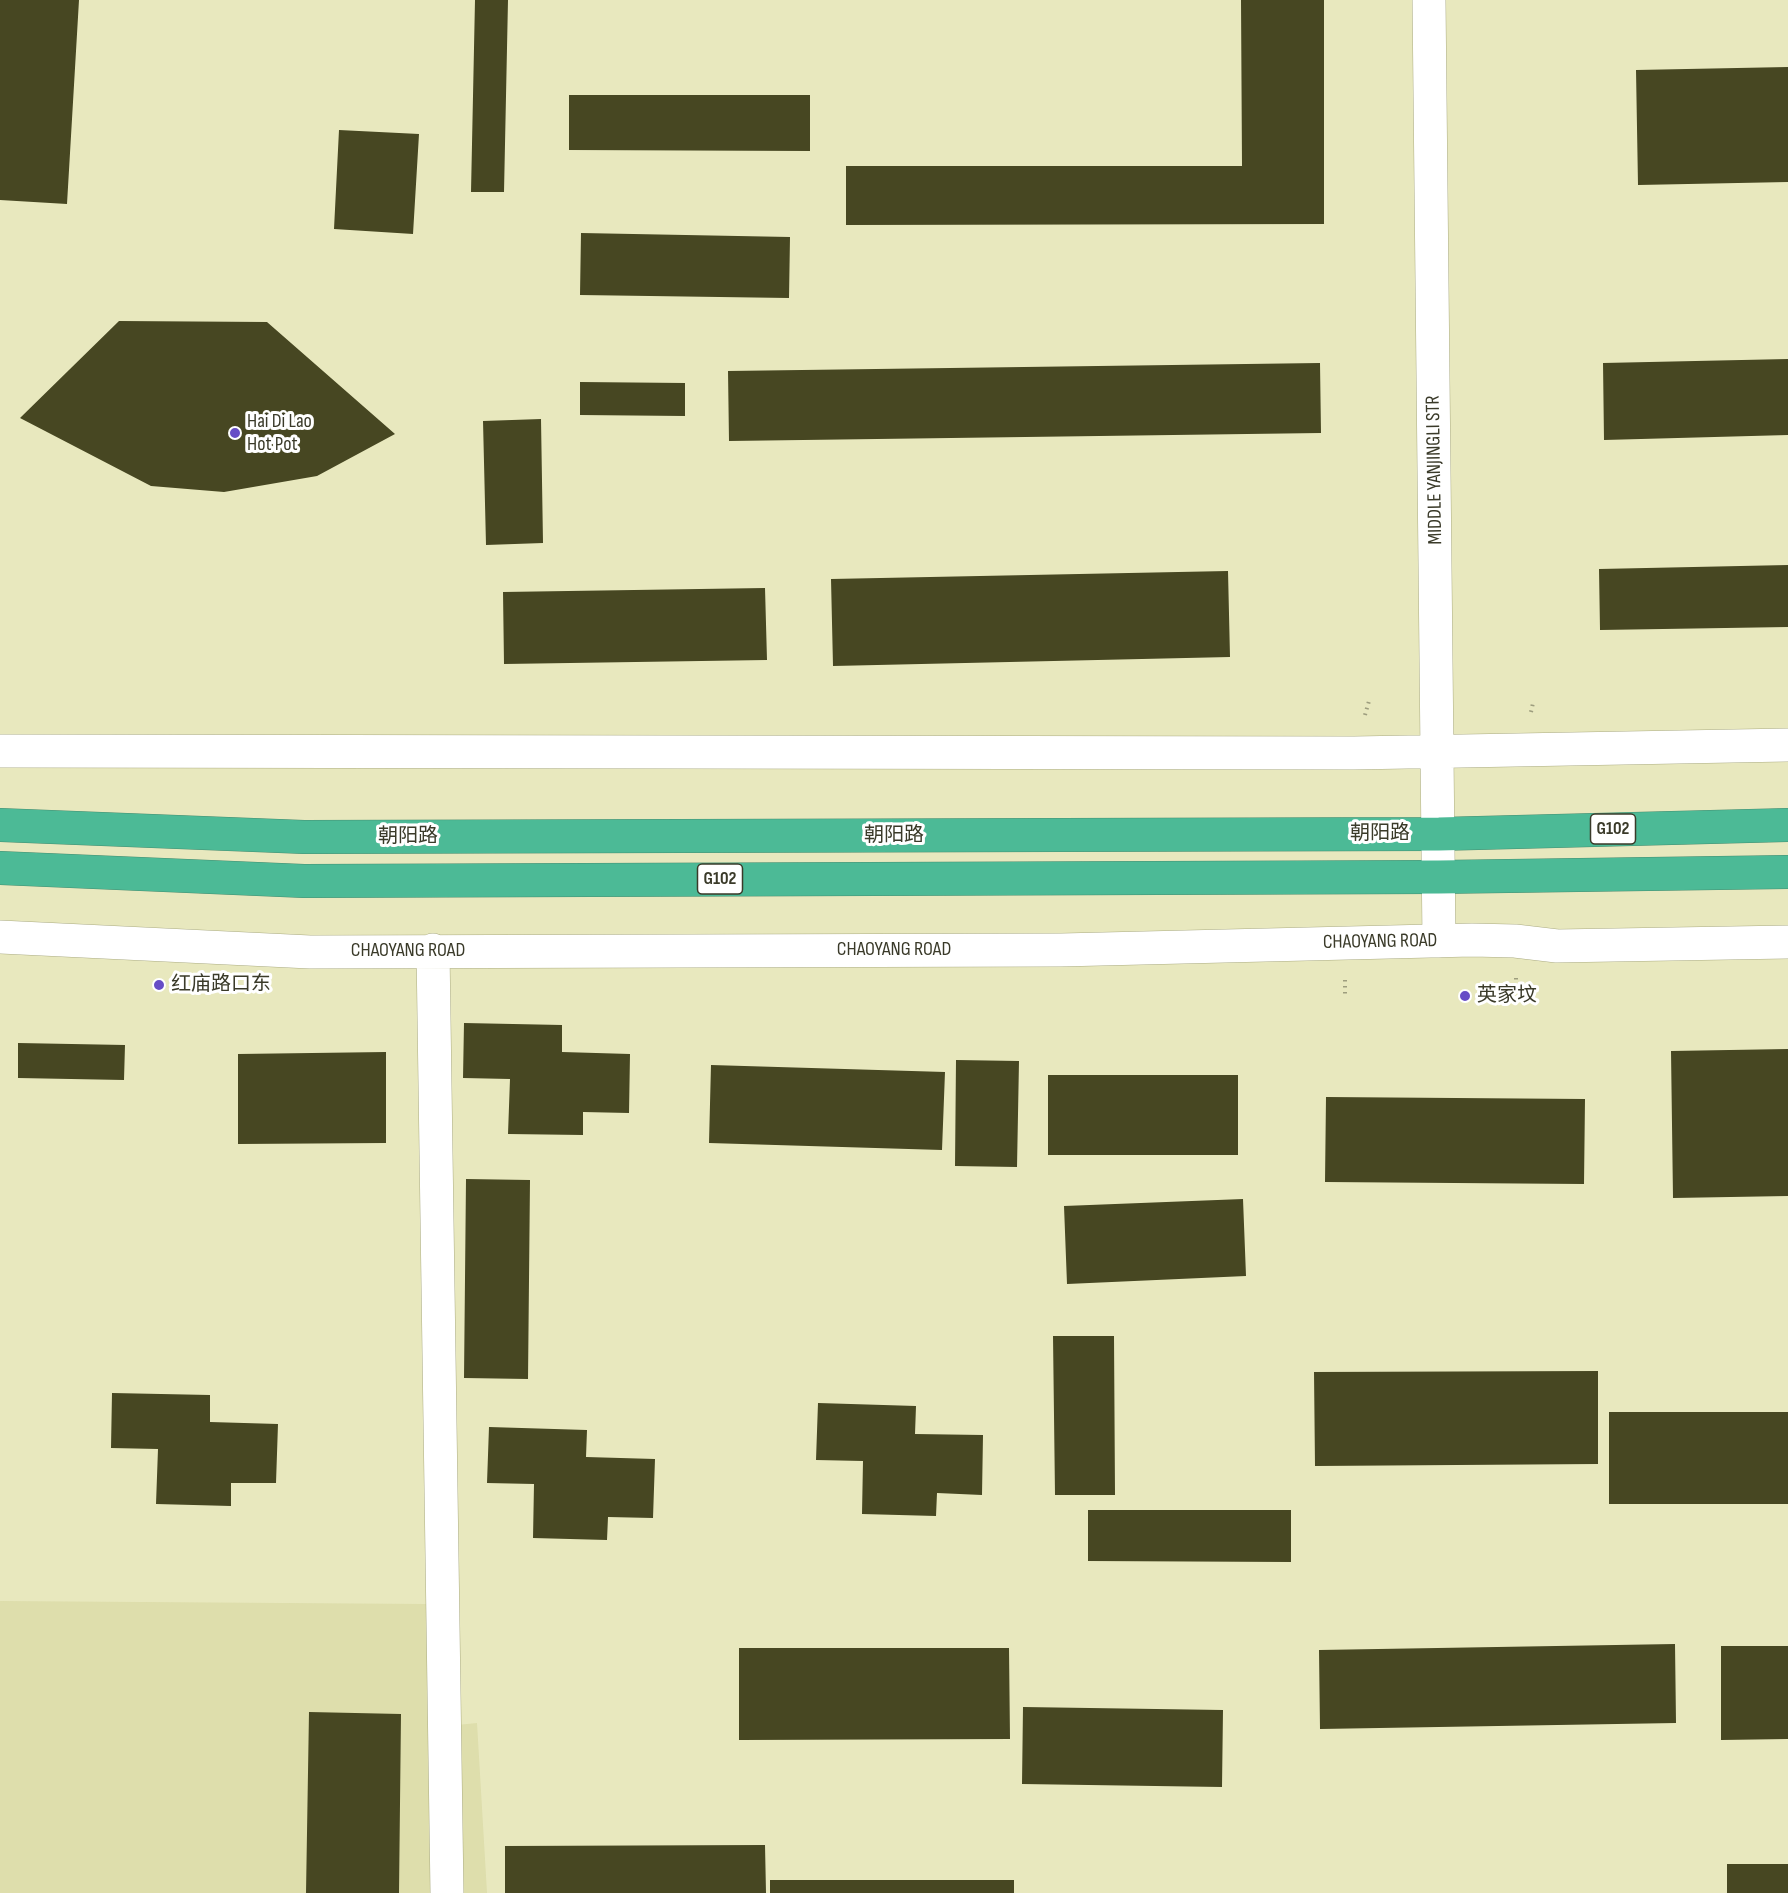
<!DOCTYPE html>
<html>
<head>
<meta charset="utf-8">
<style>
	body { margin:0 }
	canvas { display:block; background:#e8e8be }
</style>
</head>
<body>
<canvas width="1788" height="1893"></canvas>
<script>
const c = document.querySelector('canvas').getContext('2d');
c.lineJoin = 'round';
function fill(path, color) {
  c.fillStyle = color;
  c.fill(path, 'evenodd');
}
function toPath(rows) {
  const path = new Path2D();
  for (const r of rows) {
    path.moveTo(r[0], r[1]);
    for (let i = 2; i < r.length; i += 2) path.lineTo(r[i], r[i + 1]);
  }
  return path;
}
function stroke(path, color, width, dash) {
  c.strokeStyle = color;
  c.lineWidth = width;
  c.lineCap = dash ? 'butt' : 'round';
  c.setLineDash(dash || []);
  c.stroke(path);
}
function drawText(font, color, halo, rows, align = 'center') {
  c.font = font + ' "Sofia Sans Condensed","Noto Sans SC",sans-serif';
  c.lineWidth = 6;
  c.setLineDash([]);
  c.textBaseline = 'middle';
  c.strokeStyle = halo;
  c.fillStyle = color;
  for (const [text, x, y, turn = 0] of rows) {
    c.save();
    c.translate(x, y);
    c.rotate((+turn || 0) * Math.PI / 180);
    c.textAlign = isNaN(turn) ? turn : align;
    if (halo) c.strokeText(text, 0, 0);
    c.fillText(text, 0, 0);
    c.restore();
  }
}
fill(toPath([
	[0,1601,429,1604,437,1727,477,1723,487,1893,0,1893]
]), '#dedeac');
fill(toPath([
	[0,0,79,0,67,204,0,200],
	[475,0,508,0,504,192,471,192],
	[1241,0,1324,0,1324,224,846,225,846,166,1242,166],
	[1788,67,1788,182,1638,185,1636,70],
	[569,95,810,95,810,151,569,150],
	[339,130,419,134,413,234,334,229],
	[581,233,790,237,789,298,580,295],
	[119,321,267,322,395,434,317,476,224,492,151,486,20,418],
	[1788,359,1788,435,1604,440,1603,363],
	[1320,363,1321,433,729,441,728,371],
	[580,382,685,383,685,416,580,415],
	[541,419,543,543,486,545,483,421],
	[1788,565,1788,627,1600,630,1599,569],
	[1228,571,1230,657,833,666,831,579],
	[765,588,767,660,504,664,503,592],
	[464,1023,562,1025,562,1052,630,1054,629,1113,583,1112,583,1135,508,1134,510,1079,463,1078],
	[18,1043,125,1045,124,1080,18,1078],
	[1788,1049,1788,1196,1673,1198,1671,1051],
	[386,1052,386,1143,238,1144,238,1054],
	[956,1060,1019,1061,1017,1167,955,1166],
	[711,1065,945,1072,942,1150,709,1143],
	[1048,1075,1238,1075,1238,1155,1048,1155],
	[1326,1097,1585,1099,1584,1184,1325,1182],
	[466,1179,530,1180,528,1379,464,1378],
	[1243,1199,1246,1276,1067,1284,1064,1206],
	[1053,1336,1114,1336,1115,1495,1055,1495],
	[1598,1371,1598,1464,1315,1466,1314,1372],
	[112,1393,210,1395,210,1422,278,1424,276,1483,231,1483,231,1506,156,1504,158,1449,111,1448],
	[818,1403,916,1406,915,1434,983,1435,982,1495,937,1493,936,1516,862,1514,863,1461,816,1460],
	[1609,1412,1788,1412,1788,1504,1609,1504],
	[489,1427,587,1430,586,1457,655,1459,653,1518,608,1517,607,1540,533,1538,534,1484,487,1483],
	[1088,1510,1291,1510,1291,1562,1088,1561],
	[1675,1644,1676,1723,1320,1729,1319,1650],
	[1721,1646,1788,1646,1788,1739,1721,1740],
	[739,1648,1009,1648,1010,1739,739,1740],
	[1023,1707,1223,1710,1222,1787,1022,1784],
	[309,1712,401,1714,399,1893,306,1893],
	[765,1845,766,1893,505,1893,505,1846],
	[1727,1864,1788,1864,1788,1893,1727,1893],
	[770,1880,1014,1880,1014,1893,770,1893]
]), '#474722');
const minor = toPath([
	[1429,0,1439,941],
	[0,751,1354,753,1788,745],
	[0,937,310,952,1061,950,1472,940,1515,941,1557,946,1788,942],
	[433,950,447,1893]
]);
const highway = toPath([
	[0,825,304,837,1439,834,1788,825],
	[0,868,304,881,1439,877,1788,872]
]);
stroke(minor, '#abac83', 34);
stroke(highway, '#468d70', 34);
stroke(toPath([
	[1531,712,1533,703],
	[1365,715,1369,701],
	[1516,978,1516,996],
	[1345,980,1345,997]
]), '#9d9d7e', 4, [1.5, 4.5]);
stroke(minor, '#fff', 33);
stroke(highway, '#4cba96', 33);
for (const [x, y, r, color] of [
	[235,433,6,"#674dc6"],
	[159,985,6,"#674dc6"],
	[1465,996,6,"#674dc6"]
]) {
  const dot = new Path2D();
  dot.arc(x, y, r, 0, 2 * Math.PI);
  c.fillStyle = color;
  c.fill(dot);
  stroke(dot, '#fff', 2);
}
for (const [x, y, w] of [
	[1613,829,45],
	[720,879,45]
]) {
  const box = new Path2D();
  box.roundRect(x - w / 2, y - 15, w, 30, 4.5);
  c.fillStyle = '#fff';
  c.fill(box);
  stroke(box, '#3a3a29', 1.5);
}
drawText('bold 18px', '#3a3a29', null, [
	["G102",1613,829],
	["G102",720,879]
]);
drawText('20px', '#3a3a29', '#fff', [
	["Hai Di Lao",247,422],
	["Hot Pot",247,445],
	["红庙路口东",171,985],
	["英家坟",1477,996]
], 'left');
drawText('20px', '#3a3a29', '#fff', [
	["MIDDLE YANJINGLI STR",1435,470,-91],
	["朝阳路",1380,834],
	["朝阳路",894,836],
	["朝阳路",408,837],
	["CHAOYANG ROAD",1380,942,-1],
	["CHAOYANG ROAD",894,950],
	["CHAOYANG ROAD",408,951]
]);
</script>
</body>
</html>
